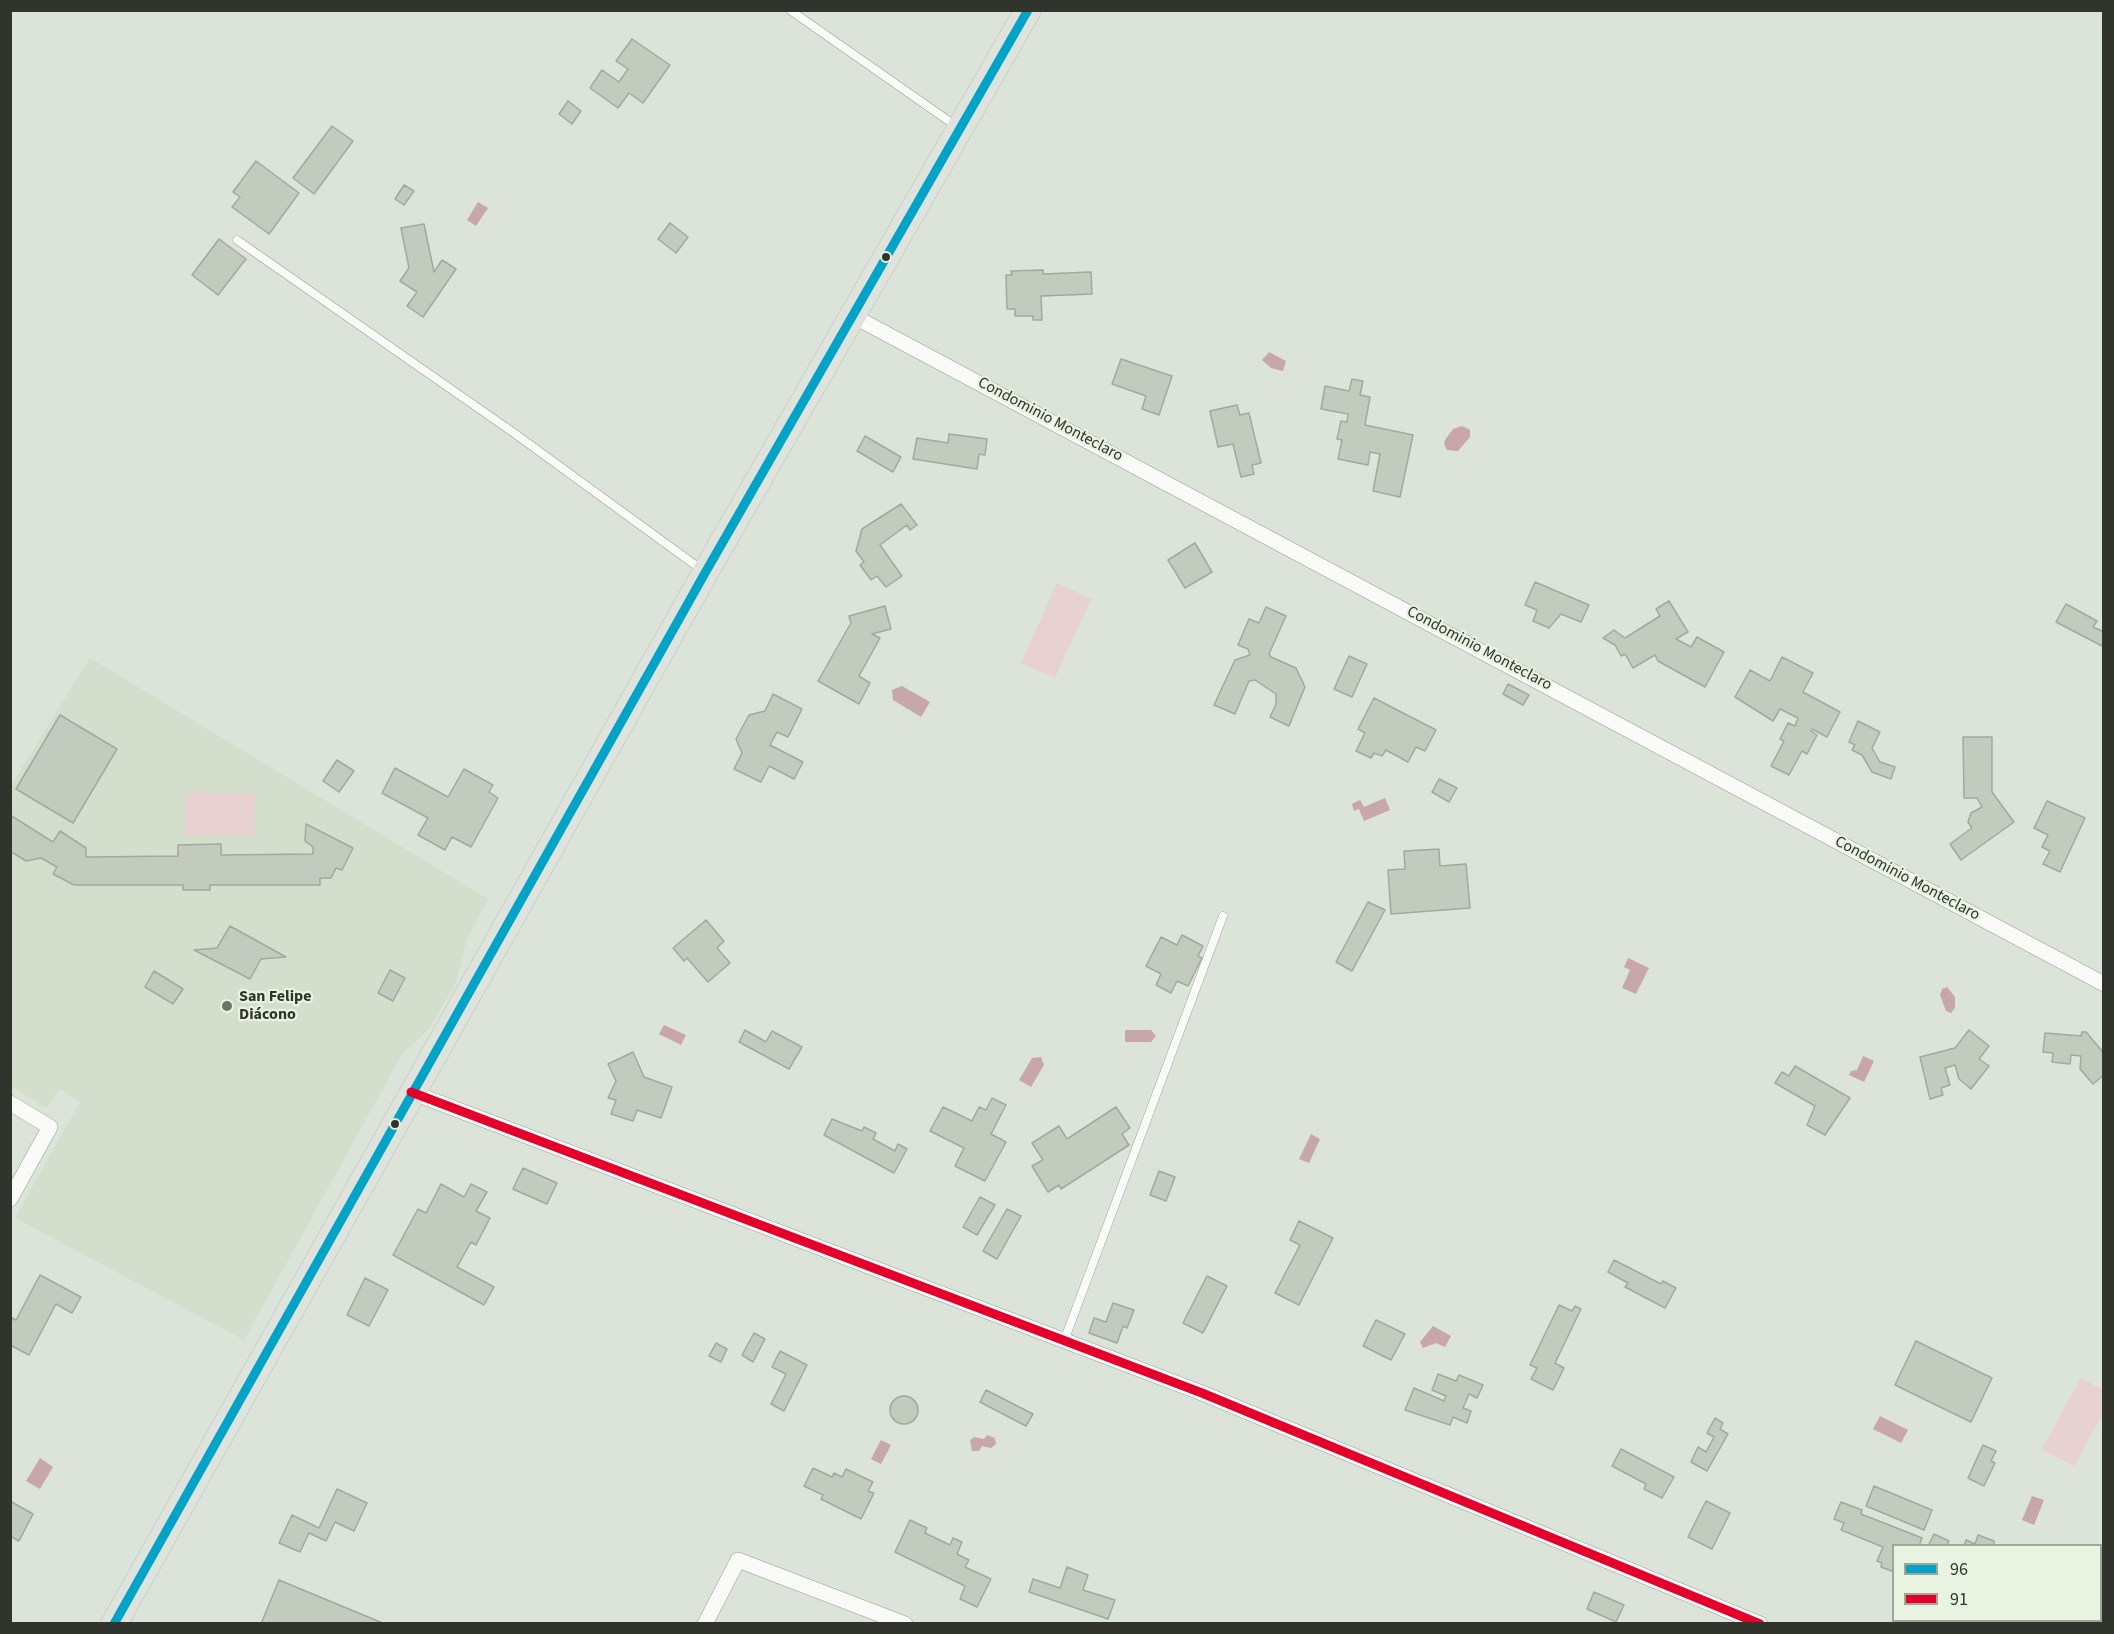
<!DOCTYPE html>
<html>
<head>
<meta charset="utf-8">
<style>
	body { margin:0 }
	#map { position:relative; width:2114px; height:1634px; overflow:hidden; background:#dce3d8; font-family:"Source Sans 3",sans-serif }
	canvas { display:block }
	.frame { position:absolute; inset:0; border:12px solid #30342d; pointer-events:none }
	.legend { position:absolute; left:1892px; top:1544px; width:210px; height:78px; box-sizing:border-box; background:#e8f4e1; border:2px solid #9ea799; margin:0; padding:8px 10px; list-style:none; font-size:18px; color:#30342d }
	.legend li { display:flex; align-items:center; gap:12px; height:30px }
	.legend b { width:30px; border:2px solid #9ea799 }
</style>
</head>
<body>
<div id="map">
<canvas width="2114" height="1634"></canvas>
<div class="frame"></div>
<ul class="legend">
<li><b style="height:8px;background:#02a3c6"></b>96</li>
<li><b style="height:8px;background:#e4002b"></b>91</li>
</ul>
</div>
<script>
const c = document.querySelector('canvas').getContext('2d');
c.lineJoin = 'round';
function fill(path, color) {
  c.fillStyle = color;
  c.fill(path, 'evenodd');
}
function toPath(rows) {
  const path = new Path2D();
  for (const r of rows) {
    if (r.length === 3) {
      path.moveTo(r[0] + r[2], r[1]);
      path.arc(r[0], r[1], r[2], 0, 2 * Math.PI);
      continue;
    }
    path.moveTo(r[0], r[1]);
    for (let i = 2; i < r.length; i += 2) path.lineTo(r[i], r[i + 1]);
  }
  return path;
}
function stroke(path, color, width, dash) {
  c.strokeStyle = color;
  c.lineWidth = width;
  c.lineCap = dash ? 'butt' : 'round';
  c.setLineDash(dash || []);
  c.stroke(path);
}
function drawText(font, color, halo, rows, align = 'center') {
  c.font = font + ' "Source Sans 3",sans-serif';
  c.lineWidth = 4.5;
  c.setLineDash([]);
  c.textBaseline = 'middle';
  c.strokeStyle = halo;
  c.fillStyle = color;
  for (const [text, x, y, turn = 0] of rows) {
    c.save();
    c.translate(x, y);
    c.rotate((+turn || 0) * Math.PI / 180);
    c.textAlign = isNaN(turn) ? turn : align;
    if (halo) c.strokeText(text, 0, 0);
    c.fillText(text, 0, 0);
    c.restore();
  }
}
fill(toPath([
	[90,658,488,899,466,942,456,983,429,1029,402,1054,244,1340,15,1218,80,1102,60,1089,46,1108,11,1086,10,787]
]), '#d3dfcc');
fill(toPath([
	[1057,583,1091,599,1055,678,1021,663],
	[186,792,255,793,254,836,185,835],
	[2081,1378,2103,1390,2103,1413,2074,1466,2042,1449]
]), '#e8d2d1');
fill(toPath([
	[478,202,488,208,476,226,467,220],
	[1269,352,1286,361,1283,371,1271,368,1262,360],
	[1462,426,1470,430,1470,437,1458,451,1447,450,1444,444,1445,440,1453,429],
	[902,686,930,702,921,717,893,700,892,690],
	[1385,798,1390,810,1364,821,1359,809,1354,811,1352,804,1360,800,1364,807],
	[1628,958,1649,968,1636,994,1622,988,1630,970,1624,967],
	[1947,987,1955,997,1955,1008,1951,1013,1946,1011,1940,995,1942,989],
	[664,1025,686,1035,681,1045,659,1034],
	[1125,1030,1151,1030,1156,1036,1151,1042,1125,1042],
	[1863,1056,1874,1061,1864,1082,1849,1075,1851,1071,1857,1070],
	[1041,1057,1044,1065,1031,1087,1019,1080,1032,1058],
	[1311,1134,1320,1139,1309,1163,1299,1159],
	[1433,1326,1451,1336,1445,1347,1436,1343,1423,1348,1420,1342],
	[1880,1416,1908,1430,1901,1443,1873,1429],
	[987,1435,995,1438,996,1444,991,1448,982,1446,979,1451,972,1451,970,1440,974,1437,984,1439],
	[881,1440,891,1445,881,1464,871,1459],
	[40,1458,53,1467,40,1489,26,1481],
	[2032,1496,2044,1500,2034,1525,2022,1520]
]), '#c8a7aa');
const building = toPath([
	[632,39,670,65,643,103,629,93,618,108,590,88,602,70,619,82,628,69,616,61,632,39],
	[568,101,581,111,572,124,559,114,568,101],
	[332,126,353,141,314,194,293,178,332,126],
	[256,161,299,193,269,234,232,207,240,197,233,192,256,161],
	[404,185,414,191,404,205,395,199,404,185],
	[670,223,688,237,676,253,658,239,670,223],
	[424,224,434,272,442,260,456,269,423,317,407,306,417,292,400,281,409,268,401,228,424,224],
	[219,239,246,259,218,295,192,275,219,239],
	[1043,270,1043,274,1091,272,1092,294,1041,296,1042,320,1033,320,1033,316,1015,316,1015,309,1007,309,1006,275,1012,275,1011,271,1043,270],
	[1121,359,1172,376,1159,415,1142,409,1146,396,1112,384,1121,359],
	[1352,379,1363,381,1360,395,1370,397,1365,425,1413,435,1400,497,1373,491,1380,454,1370,452,1368,465,1338,459,1342,440,1337,439,1341,421,1347,422,1348,414,1321,409,1325,386,1349,391,1352,379],
	[1237,405,1240,415,1249,413,1261,463,1252,465,1254,474,1241,477,1233,444,1218,447,1210,411,1237,405],
	[949,434,987,439,985,455,979,454,977,469,913,459,917,438,948,443,949,434],
	[865,436,901,457,893,472,857,451,865,436],
	[901,504,917,525,910,530,907,525,880,545,902,576,886,587,877,576,871,580,860,565,864,562,856,551,862,529,901,504],
	[1195,543,1212,572,1185,588,1168,560,1195,543],
	[1535,582,1589,605,1581,622,1561,614,1549,628,1533,621,1537,610,1525,605,1535,582],
	[1669,601,1688,632,1676,639,1691,647,1697,637,1724,652,1705,687,1658,661,1655,655,1633,668,1625,654,1621,656,1615,645,1603,638,1614,630,1625,638,1660,616,1656,609,1669,601],
	[2066,604,2097,621,2093,627,2104,632,2104,647,2056,622,2066,604],
	[885,606,891,629,872,634,880,638,859,676,870,683,859,704,818,681,851,623,849,616,885,606],
	[1266,607,1286,616,1269,654,1271,657,1296,668,1305,687,1289,726,1270,717,1276,704,1276,694,1255,680,1249,681,1235,714,1214,705,1235,660,1250,655,1248,649,1238,645,1249,619,1259,623,1266,607],
	[1349,656,1367,664,1352,697,1334,689,1349,656],
	[1782,657,1813,673,1803,692,1840,712,1827,737,1812,729,1811,731,1817,735,1807,754,1802,751,1789,775,1771,766,1784,741,1780,739,1788,723,1795,726,1798,718,1780,709,1773,721,1735,697,1750,670,1770,681,1782,657],
	[1508,684,1529,695,1523,705,1503,694,1508,684],
	[773,694,802,709,788,737,777,732,770,745,803,762,794,779,769,766,761,782,734,769,742,753,736,739,749,715,765,711,773,694],
	[1374,698,1436,730,1425,751,1416,747,1408,762,1386,750,1382,756,1374,753,1371,758,1356,751,1365,733,1358,729,1374,698],
	[60,715,117,749,73,823,16,789,60,715],
	[1858,721,1880,732,1872,748,1880,762,1895,767,1891,779,1872,772,1862,755,1852,750,1855,745,1849,742,1858,721],
	[1963,737,1992,737,1992,792,2014,822,1961,860,1950,844,1972,828,1968,822,1971,813,1982,807,1977,798,1964,798,1963,737],
	[337,760,354,771,339,792,323,781,337,760],
	[395,768,448,797,464,769,493,785,489,792,498,798,471,847,452,837,445,850,418,835,428,818,382,793,395,768],
	[1439,779,1457,788,1449,802,1432,792,1439,779],
	[2047,801,2085,818,2060,872,2043,864,2050,851,2042,847,2048,835,2034,828,2047,801],
	[10,815,53,842,60,831,86,848,86,857,178,856,178,845,221,844,221,855,313,854,313,847,305,841,306,824,353,848,342,870,336,868,331,878,320,878,320,885,210,885,210,890,183,890,183,885,74,885,53,874,57,867,41,858,26,861,10,851,10,815],
	[1439,849,1440,866,1466,864,1470,908,1391,914,1388,870,1405,869,1404,851,1439,849],
	[1368,902,1385,910,1352,971,1336,962,1368,902],
	[706,920,724,941,717,948,730,963,708,982,687,958,684,961,673,948,706,920],
	[230,926,286,957,261,959,250,979,194,950,217,948,230,926],
	[1182,935,1203,946,1198,956,1202,958,1188,986,1177,981,1171,993,1156,985,1161,974,1146,966,1161,937,1177,945,1182,935],
	[390,970,405,978,393,1001,378,993,390,970],
	[154,971,183,989,173,1004,145,987,154,971],
	[745,1030,766,1042,772,1031,802,1047,789,1069,739,1042,745,1030],
	[1969,1030,1989,1046,1979,1059,1989,1066,1971,1089,1959,1079,1955,1065,1945,1068,1950,1085,1941,1088,1943,1095,1930,1099,1920,1057,1955,1048,1969,1030],
	[2082,1032,2086,1032,2102,1051,2104,1049,2104,1075,2093,1084,2080,1069,2081,1056,2071,1055,2070,1064,2052,1062,2053,1053,2043,1052,2045,1033,2081,1036,2082,1032],
	[633,1052,644,1077,672,1087,661,1118,637,1110,633,1121,611,1114,616,1100,608,1098,616,1081,608,1064,633,1052],
	[1795,1066,1850,1098,1825,1135,1807,1125,1815,1106,1775,1083,1782,1072,1789,1076,1795,1066],
	[992,1098,1006,1105,991,1134,1006,1142,985,1181,955,1166,964,1148,930,1131,943,1107,972,1121,979,1107,986,1110,992,1098],
	[1116,1107,1130,1128,1122,1134,1129,1145,1061,1189,1059,1185,1048,1192,1032,1166,1043,1160,1032,1143,1059,1126,1067,1139,1116,1107],
	[832,1119,862,1131,864,1127,876,1133,873,1139,895,1151,898,1144,907,1149,894,1173,824,1135,832,1119],
	[523,1168,557,1183,547,1204,513,1189,523,1168],
	[1159,1171,1175,1177,1166,1201,1150,1195,1159,1171],
	[441,1184,464,1197,471,1184,487,1192,476,1211,490,1218,476,1245,471,1242,457,1267,494,1287,484,1305,393,1255,418,1209,426,1213,441,1184],
	[980,1197,995,1205,977,1235,963,1227,980,1197],
	[1007,1209,1021,1216,997,1259,983,1251,1007,1209],
	[1299,1221,1333,1238,1299,1305,1275,1293,1300,1245,1290,1240,1299,1221],
	[1614,1260,1661,1284,1663,1281,1676,1288,1665,1308,1625,1287,1628,1283,1608,1272,1614,1260],
	[40,1275,81,1297,72,1313,56,1304,29,1355,10,1345,10,1317,16,1320,40,1275],
	[1207,1276,1227,1286,1203,1333,1183,1323,1207,1276],
	[365,1278,388,1290,369,1326,347,1315,365,1278],
	[1113,1303,1134,1310,1127,1328,1123,1326,1117,1343,1089,1333,1094,1318,1106,1322,1113,1303],
	[1559,1305,1572,1311,1575,1306,1581,1309,1555,1363,1564,1368,1553,1390,1531,1379,1537,1368,1530,1365,1559,1305],
	[1376,1320,1405,1334,1391,1360,1363,1346,1376,1320],
	[754,1333,765,1339,753,1362,742,1355,754,1333],
	[1916,1341,1992,1378,1971,1422,1895,1385,1916,1341],
	[716,1343,727,1349,721,1362,709,1356,716,1343],
	[780,1351,807,1365,784,1411,771,1404,786,1374,772,1367,780,1351],
	[1438,1374,1456,1381,1459,1375,1483,1385,1477,1398,1469,1394,1463,1408,1471,1411,1467,1423,1453,1417,1450,1425,1405,1410,1414,1388,1444,1401,1446,1396,1432,1390,1438,1374],
	[986,1390,1033,1414,1026,1426,980,1402,986,1390],
	[904,1410,14],
	[1715,1418,1723,1423,1720,1429,1728,1434,1707,1471,1691,1462,1698,1447,1706,1452,1714,1437,1707,1433,1715,1418],
	[1983,1445,1996,1451,1991,1461,1995,1463,1984,1486,1968,1478,1983,1445],
	[1621,1449,1674,1477,1662,1498,1644,1489,1646,1484,1612,1466,1621,1449],
	[813,1468,832,1477,834,1473,842,1477,846,1469,873,1482,868,1491,874,1493,861,1519,821,1499,823,1495,804,1486,813,1468],
	[1874,1486,1932,1510,1924,1530,1866,1506,1874,1486],
	[337,1489,367,1503,354,1531,335,1522,326,1541,309,1533,300,1552,279,1543,292,1515,319,1528,337,1489],
	[10,1501,33,1514,19,1541,10,1536,10,1501],
	[1706,1501,1730,1513,1712,1549,1688,1537,1706,1501],
	[1841,1502,1862,1510,1861,1514,1922,1538,1919,1546,1894,1546,1894,1572,1881,1567,1882,1563,1877,1561,1883,1547,1841,1530,1844,1523,1834,1519,1841,1502],
	[910,1520,927,1528,925,1533,950,1545,953,1538,962,1542,957,1554,969,1560,965,1567,991,1579,977,1607,960,1599,965,1586,895,1552,910,1520],
	[1934,1534,1949,1541,1947,1546,1928,1546,1934,1534],
	[1978,1535,1994,1541,1994,1546,1964,1546,1966,1540,1975,1544,1978,1535],
	[1067,1567,1088,1575,1083,1590,1115,1600,1108,1619,1029,1592,1033,1579,1060,1588,1067,1567],
	[279,1580,385,1624,261,1624,279,1580],
	[1594,1592,1624,1605,1616,1622,1587,1609,1594,1592],
	[2020,1620,2085,1620,2092,1624,2018,1624,2020,1620]
]);
fill(building, '#c3cbbe');
stroke(building, '#a3a8a0', 1.5);
const service = toPath([
	[790,10,956,126],
	[237,240,514,433,702,570],
	[1064,1341,1223,916]
]);
const minor = toPath([
	[853,316,2104,984],
	[411,1092,1202,1393,1760,1624],
	[10,1103,50,1127,10,1199],
	[705,1624,738,1560,905,1624]
]);
const primary = toPath([
	[114,1624,705,573,1028,10]
]);
stroke(service, '#989d95', 9);
stroke(minor, '#989d95', 16);
stroke(primary, '#bdc1bb', 27);
stroke(service, '#fafbf9', 8);
stroke(minor, '#fafbf9', 15);
stroke(primary, '#dfe3dd', 26);
stroke(toPath([
	[114,1624,705,573,1028,10]
]), '#02a3c6', 9);
stroke(toPath([
	[411,1092,1202,1393,1760,1624]
]), '#e4002b', 9);
for (const [x, y, r, color] of [
	[886,257,5,"#30342d"],
	[227,1006,6,"#6c7169"],
	[395,1124,5,"#30342d"]
]) {
  const dot = new Path2D();
  dot.arc(x, y, r, 0, 2 * Math.PI);
  c.fillStyle = color;
  c.fill(dot);
  stroke(dot, '#e8f4e1', 2);
}
drawText('16px', '#30342d', '#e8f4e1', [
	["Condominio Monteclaro",1050,420,28],
	["Condominio Monteclaro",1479,649,28],
	["Condominio Monteclaro",1907,879,28]
]);
drawText('bold 16px', '#30342d', '#e8f4e1', [
	["San Felipe",239,997],
	["Diácono",239,1015]
], 'left');
</script>
</body>
</html>
